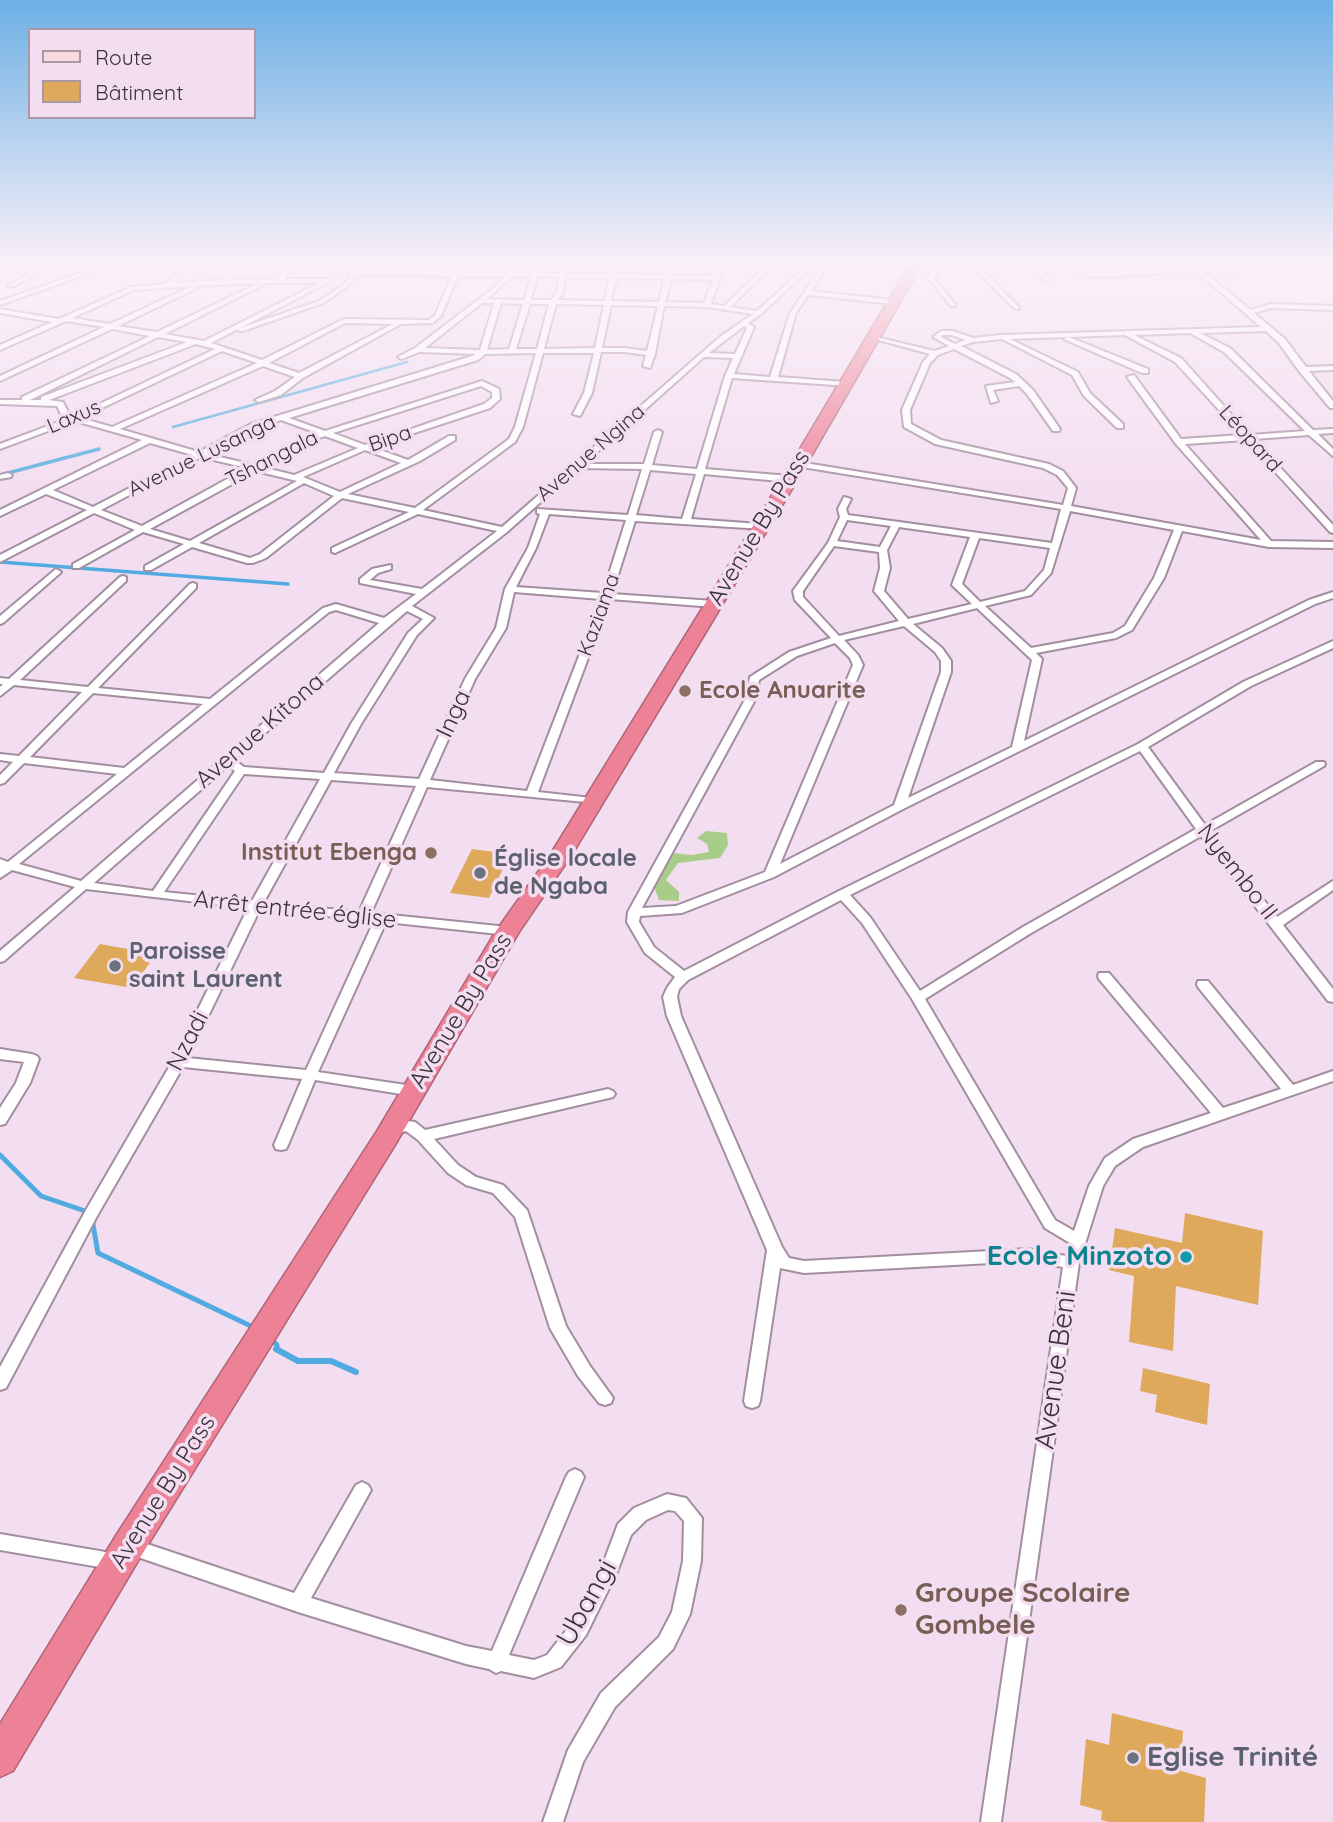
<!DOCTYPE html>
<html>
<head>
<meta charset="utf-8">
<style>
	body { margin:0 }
	#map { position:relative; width:1333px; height:1822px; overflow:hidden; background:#f3ddf0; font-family:Quicksand,sans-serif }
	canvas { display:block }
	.legend { position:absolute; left:28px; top:28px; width:228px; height:91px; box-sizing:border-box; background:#f3ddf0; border:2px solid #a999a7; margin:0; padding:9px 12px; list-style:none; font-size:21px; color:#3a3239 }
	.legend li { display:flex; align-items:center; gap:14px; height:35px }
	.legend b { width:35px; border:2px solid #a999a7 }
</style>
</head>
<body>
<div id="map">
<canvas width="1333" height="1822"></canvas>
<ul class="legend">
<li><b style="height:9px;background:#fad9df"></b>Route</li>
<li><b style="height:19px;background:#dea95b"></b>Bâtiment</li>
</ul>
</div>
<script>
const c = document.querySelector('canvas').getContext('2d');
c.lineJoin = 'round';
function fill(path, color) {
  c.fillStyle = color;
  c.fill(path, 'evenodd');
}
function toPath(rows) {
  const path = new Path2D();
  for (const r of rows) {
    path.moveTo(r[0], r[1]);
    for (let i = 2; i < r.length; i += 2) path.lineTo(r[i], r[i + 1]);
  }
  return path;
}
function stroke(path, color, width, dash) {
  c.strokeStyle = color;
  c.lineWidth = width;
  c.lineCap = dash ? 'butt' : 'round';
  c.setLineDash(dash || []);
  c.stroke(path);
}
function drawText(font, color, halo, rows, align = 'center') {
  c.font = font + ' Quicksand,sans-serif';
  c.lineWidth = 7;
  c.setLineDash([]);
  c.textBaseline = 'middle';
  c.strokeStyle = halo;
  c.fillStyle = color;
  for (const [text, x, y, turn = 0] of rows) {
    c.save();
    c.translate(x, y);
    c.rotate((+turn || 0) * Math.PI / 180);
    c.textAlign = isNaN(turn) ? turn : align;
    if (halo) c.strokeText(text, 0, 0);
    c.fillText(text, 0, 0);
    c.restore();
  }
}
fill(toPath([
	[706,831,727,833,728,845,720,858,678,863,666,880,679,892,679,901,659,900,652,882,660,865,673,853,692,855,709,852,707,844,697,838]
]), '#a8cd88');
stroke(toPath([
	[173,427,407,362]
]), '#52abe0', 2.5);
stroke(toPath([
	[0,475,99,449],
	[0,562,288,584]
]), '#52abe0', 3.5);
stroke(toPath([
	[0,1155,41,1196,88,1212],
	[92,1219,98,1253,255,1328],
	[270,1338,277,1345,277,1350]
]), '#52abe0', 5);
stroke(toPath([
	[276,1349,298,1361,331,1361,356,1372]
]), '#52abe0', 6);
fill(toPath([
	[472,849,510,854,489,898,450,893],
	[100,944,156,954,132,988,74,978],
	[1185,1213,1263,1231,1258,1305,1176,1286,1173,1351,1129,1342,1134,1276,1109,1270,1115,1228,1182,1243],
	[1143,1368,1210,1384,1207,1425,1155,1412,1157,1395,1140,1391],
	[1112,1713,1183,1731,1181,1771,1206,1778,1204,1822,1109,1822,1101,1820,1102,1811,1080,1805,1086,1739,1109,1745]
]), '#dea95b');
const street = toPath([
	[51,261,58,261,13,287,8,286,51,261],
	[115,261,123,261,0,305,0,301,115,261],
	[187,261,193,261,174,283,223,280,238,261,244,261,230,280,277,279,290,261,296,261,284,279,328,279,331,281,240,328,319,301,343,285,352,274,341,273,341,271,402,271,407,261,413,261,409,271,453,272,458,261,464,261,460,272,507,273,511,261,517,261,514,273,532,273,536,261,542,261,539,273,560,274,562,261,568,261,566,274,610,274,613,261,619,261,617,274,666,275,671,270,674,261,680,261,677,270,673,275,714,276,720,261,726,261,711,304,724,306,771,261,777,261,730,307,757,311,812,261,818,261,761,314,748,323,754,327,734,374,770,377,790,313,825,261,831,261,811,291,893,300,896,302,893,304,808,295,796,313,778,377,846,382,849,382,849,386,732,378,705,469,790,476,794,479,790,482,704,474,691,519,760,524,763,525,763,529,635,521,612,594,714,601,719,604,714,607,610,599,538,792,592,798,598,801,596,803,427,787,371,913,508,927,514,931,508,935,386,922,318,1072,413,1086,418,1088,420,1091,418,1094,413,1096,315,1080,288,1145,286,1149,281,1150,276,1149,274,1145,302,1079,183,1067,97,1216,6,1388,0,1390,0,1367,86,1210,172,1062,248,908,86,889,4,961,0,962,0,951,75,887,12,870,0,878,0,859,8,862,117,774,24,763,4,783,0,784,0,775,13,762,0,760,0,754,19,756,82,692,14,685,0,696,0,687,3,684,0,684,0,678,9,679,120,577,123,576,126,577,126,581,20,680,88,687,190,584,193,583,196,584,196,588,98,688,210,699,323,608,336,604,384,618,416,594,360,583,360,579,372,569,391,565,391,569,378,573,370,580,422,589,497,531,418,514,335,553,332,552,332,548,409,512,342,498,266,558,253,563,247,563,192,547,151,570,145,570,145,566,184,544,143,532,79,568,73,568,73,564,135,530,94,513,0,562,0,555,87,510,46,494,0,516,0,510,142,440,75,421,0,449,0,444,66,419,63,418,57,406,0,404,0,400,22,400,22,397,150,336,112,329,0,381,0,376,104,327,66,321,0,350,0,345,52,322,0,313,0,309,59,319,131,287,166,284,187,261],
	[358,274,452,276,435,315,429,320,344,319,262,360,211,343,238,329,239,331,243,331,323,303,347,287,358,274],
	[458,276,504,277,496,286,415,348,398,357,402,359,419,352,476,354,472,356,251,424,199,452,120,429,263,366,295,377,275,391,255,400,259,402,281,395,303,378,401,324,433,323,441,316,458,276],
	[511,277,531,277,524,300,487,299,511,277],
	[537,277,559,277,557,291,551,300,531,300,537,277],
	[565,278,609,278,605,301,558,300,563,291,565,278],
	[616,278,664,279,659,302,611,301,616,278],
	[671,279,713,280,704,303,665,302,671,279],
	[259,283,157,332,118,326,195,289,196,288,193,286,259,283],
	[267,283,319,283,204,341,165,334,267,283],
	[192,286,110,324,72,318,134,290,192,286],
	[482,303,494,303,480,350,425,348,482,303],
	[501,303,523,304,509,349,487,350,501,303],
	[530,304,549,304,537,349,516,349,530,304],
	[556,304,604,305,595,348,544,349,556,304],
	[611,305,658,306,647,351,625,348,602,348,611,305],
	[664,306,707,307,753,314,721,336,502,527,423,510,515,442,523,427,543,353,594,353,584,393,573,414,580,416,592,393,601,352,625,352,646,355,643,366,650,368,655,354,664,306],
	[345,323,393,324,299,373,269,363,345,323],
	[744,326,747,328,735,354,709,353,744,326],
	[158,337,187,342,41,397,41,400,30,400,158,337],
	[196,344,215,349,74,416,69,414,63,402,49,400,196,344],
	[222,351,257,363,112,427,81,418,222,351],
	[536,353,515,427,509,439,415,508,348,494,420,461,455,440,455,436,449,436,408,460,372,447,490,408,500,399,499,389,482,381,325,431,289,418,478,360,485,354,536,353],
	[704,357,733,358,725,376,697,469,652,465,662,432,658,430,654,432,644,464,584,464,704,357],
	[481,386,492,392,492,398,484,404,365,445,333,433,481,386],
	[281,420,317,433,304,437,254,465,207,454,257,428,281,420],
	[325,436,358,448,294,475,262,467,310,441,325,436],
	[150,443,193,455,93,507,53,490,150,443],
	[365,450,401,463,340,492,303,477,365,450],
	[201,457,247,468,142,526,101,510,201,457],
	[579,468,642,469,628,515,537,509,537,513,540,514,528,548,505,589,496,628,465,679,419,779,334,773,361,724,417,635,434,618,412,606,507,532,579,468],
	[650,470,696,474,682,519,636,515,650,470],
	[256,471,297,481,190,541,150,529,256,471],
	[304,483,334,496,260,554,250,558,199,543,304,483],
	[549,514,626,520,603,593,516,587,536,548,549,514],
	[514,592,601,599,527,791,430,780,475,679,506,628,514,592],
	[336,610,379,623,81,881,19,864,329,612,336,610],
	[407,611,423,619,408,633,351,724,324,773,244,767,234,760,407,611],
	[93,693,203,704,124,768,30,757,93,693],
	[228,766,235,771,153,891,94,883,228,766],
	[244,774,320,779,252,901,164,892,244,774],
	[331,780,416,786,359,912,264,902,331,780],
	[260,909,374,921,306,1070,188,1058,260,909],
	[938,261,944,261,934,278,955,304,955,306,951,306,928,278,938,261],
	[967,261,973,261,1019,307,1019,309,1015,309,967,261],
	[1027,261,1033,261,1049,278,1049,280,1045,280,1027,261],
	[1068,261,1074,261,1083,272,1089,273,1193,269,1185,261,1191,261,1201,268,1302,264,1333,265,1333,269,1302,268,1205,272,1250,310,1271,304,1333,306,1333,310,1271,308,1254,313,1285,339,1306,367,1333,366,1333,370,1309,371,1333,401,1333,408,1330,408,1299,371,1279,343,1266,331,1200,333,1230,348,1313,430,1333,429,1333,433,1318,434,1333,449,1333,456,1309,435,1254,439,1333,525,1333,533,1330,532,1246,440,1185,444,1271,541,1333,542,1333,548,1269,547,1182,531,1164,578,1132,630,1116,638,1036,653,1042,659,1024,741,1309,600,1333,592,1333,598,1315,604,903,809,774,877,682,913,640,916,639,922,654,947,684,971,839,891,1138,744,1243,682,1333,641,1333,648,1251,686,1148,747,1205,825,1316,762,1324,762,1325,764,1324,766,1210,831,1277,917,1333,881,1333,890,1283,925,1333,989,1333,1002,1328,1001,1201,836,1031,933,925,999,1055,1220,1074,1231,1089,1186,1105,1158,1133,1139,1211,1113,1099,979,1098,976,1099,973,1109,973,1223,1108,1281,1089,1198,987,1197,984,1198,981,1208,981,1293,1085,1333,1071,1333,1081,1143,1147,1115,1166,1103,1186,1079,1263,1001,1822,981,1822,1063,1267,1028,1261,804,1273,780,1268,760,1401,758,1406,752,1408,746,1406,744,1401,767,1250,667,1016,663,997,667,988,675,977,645,953,627,922,628,912,746,698,750,677,789,652,831,638,795,600,793,591,828,543,840,517,838,509,844,497,851,499,846,509,848,515,1052,543,1061,509,796,466,796,462,799,462,1063,505,1068,488,1057,475,1043,468,935,444,904,427,902,410,923,362,930,354,871,338,871,336,935,351,949,346,933,337,941,331,953,331,973,338,1001,335,1261,327,1197,272,1089,277,1079,274,1068,261],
	[1190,333,1224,352,1305,431,1250,435,1181,358,1134,335,1190,333],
	[943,335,952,335,965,340,955,344,941,337,943,335],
	[1125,335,1175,362,1242,435,1181,439,1134,375,1127,377,1176,444,1261,540,1071,506,1076,488,1063,471,1049,464,941,440,911,424,910,410,930,363,938,355,954,349,1010,378,1015,382,986,386,991,403,998,401,993,390,1019,386,1027,394,1053,431,1059,431,1060,429,1033,390,1016,374,961,346,973,342,1002,339,1072,375,1084,396,1117,428,1123,428,1123,424,1090,393,1078,372,1010,339,1067,337,1064,339,1066,340,1142,373,1148,373,1148,369,1069,337,1125,335],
	[1070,511,1174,530,1154,578,1125,626,1113,633,1031,648,985,606,1031,595,1051,573,1070,511],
	[847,520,891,526,880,547,837,541,847,520],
	[899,527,970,537,952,585,972,604,908,619,884,591,890,568,887,550,899,527],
	[979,538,1050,548,1044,570,1025,591,980,602,962,584,979,538],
	[834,546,879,552,880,568,874,591,899,621,839,636,803,597,803,591,834,546],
	[977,608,1032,660,1012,747,908,798,951,672,951,661,942,648,913,624,977,608],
	[904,626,935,652,941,661,941,672,894,805,780,864,863,665,858,655,844,640,904,626],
	[835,643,850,658,853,665,765,872,676,906,642,908,756,698,759,680,797,656,835,643],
	[1140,751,1196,829,1023,927,920,991,870,917,850,895,1140,751],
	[841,900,862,923,912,999,1045,1228,1070,1243,1066,1256,1028,1249,804,1261,789,1258,782,1247,681,1016,677,997,679,989,688,980,841,900],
	[8,473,12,475,11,477,0,479,0,475,8,473],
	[56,569,61,572,59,574,3,623,0,624,0,616,56,569],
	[0,1049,32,1054,37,1056,39,1059,30,1083,5,1124,0,1125,0,1108,16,1083,24,1062,0,1059,0,1049],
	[608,1089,613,1091,615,1094,613,1097,434,1139,458,1165,476,1177,503,1185,527,1210,566,1326,590,1366,613,1398,611,1403,605,1405,599,1403,578,1376,550,1328,515,1217,493,1193,466,1185,448,1173,418,1140,406,1131,394,1135,389,1134,387,1130,395,1121,400,1120,415,1122,425,1130,608,1089],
	[575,1469,581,1472,584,1477,509,1655,534,1660,547,1655,572,1623,603,1564,618,1524,634,1508,667,1494,686,1498,702,1518,701,1561,690,1614,673,1649,615,1707,583,1762,563,1822,543,1822,568,1750,601,1693,659,1637,672,1612,683,1561,684,1521,675,1511,668,1510,646,1520,631,1535,617,1572,586,1635,561,1667,534,1678,501,1671,496,1673,489,1669,466,1664,298,1612,129,1554,123,1552,120,1546,123,1540,129,1538,294,1593,356,1485,362,1482,368,1485,371,1490,311,1598,466,1646,492,1651,566,1477,569,1472,575,1469],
	[0,1534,117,1554,123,1556,126,1562,123,1568,117,1570,0,1550,0,1534]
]);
const secondary = toPath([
	[827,261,863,261,913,264,918,267,913,270,832,264,827,261]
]);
const highway = toPath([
	[912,261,924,261,798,479,571,856,519,932,395,1145,141,1556,13,1771,0,1777,0,1724,117,1534,377,1131,496,931,550,855,782,479,912,261]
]);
stroke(street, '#a38ea0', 4);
stroke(secondary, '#a38ea0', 3);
stroke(highway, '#ae6575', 3);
fill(street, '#fff');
fill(secondary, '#fad9df');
fill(highway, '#ed8195');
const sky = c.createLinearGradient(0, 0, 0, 516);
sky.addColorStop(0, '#6cb0e5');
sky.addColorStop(0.51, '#faf0f8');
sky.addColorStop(1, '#faf0f800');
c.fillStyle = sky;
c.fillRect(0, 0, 1333, 516);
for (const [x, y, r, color] of [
	[685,691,7,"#8d6e63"],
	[431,853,7,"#8d6e63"],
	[480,873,7,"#6b7280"],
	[115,966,7,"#6b7280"],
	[1186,1257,7,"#0f9aa8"],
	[901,1610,7,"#8d6e63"],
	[1133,1758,7,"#6b7280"]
]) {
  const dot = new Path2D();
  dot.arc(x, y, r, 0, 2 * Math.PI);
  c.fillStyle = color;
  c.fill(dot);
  stroke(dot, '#f3ddf0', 2.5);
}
drawText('21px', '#3a3239', '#f3ddf0', [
	["Laxus",74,417,-23],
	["Bipa",390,439,-19],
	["Léopard",1250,439,48],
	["Avenue Ngina",591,453,-41],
	["Avenue Lusanga",202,456,-26],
	["Tshangala",272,459,-27],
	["Kaziama",599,615,-70]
]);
drawText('24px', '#3a3239', '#f3ddf0', [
	["Avenue By Pass",759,528,-59],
	["Inga",454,714,-65],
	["Avenue Kitona",260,731,-41],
	["Nyembo II",1237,872,52],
	["Arrêt entrée église",295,910,6],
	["Avenue By Pass",461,1011,-59],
	["Nzadi",188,1041,-63],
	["Avenue By Pass",163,1492,-58]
]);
drawText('bold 24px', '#785e54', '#f3ddf0', [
	["Ecole Anuarite",699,691],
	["Institut Ebenga",417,853,"right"]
], 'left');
drawText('bold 24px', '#5b616d', '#f3ddf0', [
	["Église locale",494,859],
	["de Ngaba",494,887],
	["Paroisse",129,952],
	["saint Laurent",129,980]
], 'left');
drawText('bold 28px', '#0d838f', '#f3ddf0', [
	["Ecole Minzoto",1172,1257]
], 'right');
drawText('28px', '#3a3239', '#f3ddf0', [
	["Avenue Beni",1056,1370,-82],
	["Ubangi",587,1603,-61]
]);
drawText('bold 28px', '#785e54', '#f3ddf0', [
	["Groupe Scolaire",915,1594],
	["Gombele",915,1626]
], 'left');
drawText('bold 28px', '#5b616d', '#f3ddf0', [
	["Eglise Trinité",1147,1758]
], 'left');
</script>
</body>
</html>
